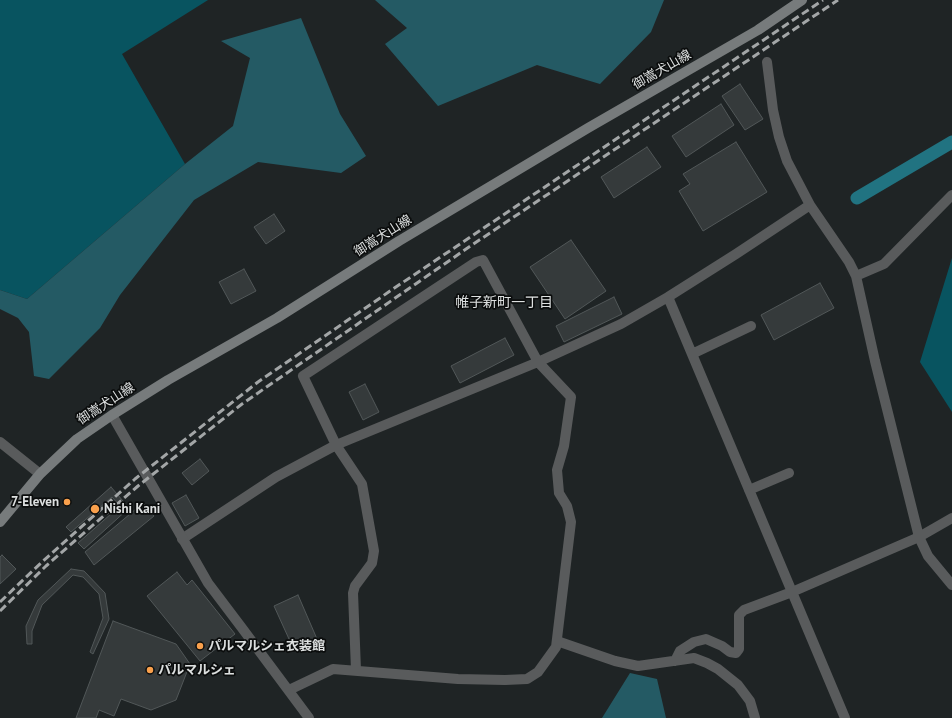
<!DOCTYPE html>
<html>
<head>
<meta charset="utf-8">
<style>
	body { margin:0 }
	canvas { display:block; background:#1f2425 }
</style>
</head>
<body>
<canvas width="952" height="718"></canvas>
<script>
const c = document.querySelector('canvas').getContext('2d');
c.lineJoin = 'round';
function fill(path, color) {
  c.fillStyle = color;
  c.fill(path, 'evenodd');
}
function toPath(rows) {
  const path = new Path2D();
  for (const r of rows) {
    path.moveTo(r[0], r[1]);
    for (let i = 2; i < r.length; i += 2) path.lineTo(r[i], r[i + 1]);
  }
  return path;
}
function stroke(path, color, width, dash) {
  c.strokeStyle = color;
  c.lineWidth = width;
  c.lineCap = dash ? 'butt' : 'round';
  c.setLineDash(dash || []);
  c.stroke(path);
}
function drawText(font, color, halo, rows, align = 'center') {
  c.font = font + ' "PT Sans","Noto Sans JP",sans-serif';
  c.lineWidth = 3.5;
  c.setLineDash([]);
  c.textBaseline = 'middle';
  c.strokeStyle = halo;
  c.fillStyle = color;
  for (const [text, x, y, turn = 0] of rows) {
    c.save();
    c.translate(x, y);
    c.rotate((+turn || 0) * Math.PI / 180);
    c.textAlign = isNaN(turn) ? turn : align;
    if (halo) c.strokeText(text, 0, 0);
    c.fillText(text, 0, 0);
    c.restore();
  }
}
fill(toPath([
	[0,0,208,0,122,54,185,164,27,299,0,290],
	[952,258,952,412,920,362]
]), '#085460');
fill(toPath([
	[375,0,664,0,651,32,600,84,537,65,438,106,385,44,407,28],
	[301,18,340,114,366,156,341,173,258,162,194,200,120,295,100,328,49,379,34,376,29,332,18,318,0,309,0,290,27,299,185,164,233,126,250,58,221,41],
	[630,673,657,679,666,718,602,718]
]), '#245a64');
stroke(toPath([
	[857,198,952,142]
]), '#217381', 13);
const building = toPath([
	[740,84,763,119,745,130,722,96,740,84],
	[721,104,734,125,686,157,672,136,721,104],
	[736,142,767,192,703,231,679,191,690,184,683,174,736,142],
	[647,147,661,167,614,198,601,177,647,147],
	[274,214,285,231,266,244,254,227,274,214],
	[571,240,606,291,565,319,530,267,571,240],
	[244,269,256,291,231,304,219,282,244,269],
	[820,283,834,308,774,340,761,315,820,283],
	[614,297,622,314,564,342,556,326,614,297],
	[505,338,514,355,460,383,451,366,505,338],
	[365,384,379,412,363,420,349,392,365,384],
	[200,459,209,471,192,485,182,473,200,459],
	[111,487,129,508,84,549,78,543,120,506,112,497,71,532,66,527,111,487],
	[186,495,199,518,185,526,172,503,186,495],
	[143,503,154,516,94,565,85,552,143,503],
	[2,555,16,569,0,584,0,557,2,555],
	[71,569,84,571,105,593,109,619,93,654,90,652,103,618,99,594,83,577,73,575,42,605,32,631,32,644,27,644,26,626,38,600,71,569],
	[177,572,187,585,192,580,235,634,200,661,147,596,177,572],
	[298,595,317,639,294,650,274,606,298,595],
	[113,621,176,644,190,664,176,700,151,710,121,699,114,716,99,710,96,718,76,718,113,621]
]);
fill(building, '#353a3b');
stroke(building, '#515758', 1);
stroke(toPath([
	[767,62,773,110,779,137,787,161,810,205,849,262,856,276,875,361,919,537,928,556,952,585],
	[856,276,884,264,952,195],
	[668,297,845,718],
	[692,354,751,326],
	[749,490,789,473],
	[182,539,276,477,336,445,538,362,621,324,668,297,736,254,810,205],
	[557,641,615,661,638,666,694,658,707,663,718,669,738,685,750,701,755,718],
	[675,661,680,651,694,642,706,639,722,646,730,652,736,653,739,649,739,615,744,610,792,592,919,537,952,518],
	[289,690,333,669,458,679,505,680,527,679,538,672,556,647,571,522,567,506,559,493,557,470,564,446,571,397,538,362,483,260,476,262,303,376,336,445,362,484,374,551,372,563,355,586,353,593,356,670]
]), '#595b5c', 10);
stroke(toPath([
	[112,415,208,583,242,628,309,718],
	[0,442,40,474]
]), '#595b5c', 10);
stroke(toPath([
	[0,522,40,474,77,439,112,415,168,380,277,318,399,241,588,128,758,30,802,0]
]), '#777b7c', 10);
stroke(toPath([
	[0,602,42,562,135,479,258,382,393,289,823,0],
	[0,611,46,566,138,486,242,404,469,247,838,0]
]), '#a3a6a7', 3, [8, 4]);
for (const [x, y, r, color] of [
	[67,502,4,"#f9a04c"],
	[95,509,5,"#f9a04c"],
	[200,646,4,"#f9a04c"],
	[150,670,4,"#f9a04c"]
]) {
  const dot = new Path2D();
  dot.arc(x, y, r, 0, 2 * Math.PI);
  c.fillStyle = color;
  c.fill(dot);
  stroke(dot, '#0b0d0d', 1.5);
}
drawText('13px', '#dde0e0', '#0b0d0d', [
	["御嵩犬山線",662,70,-30],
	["御嵩犬山線",383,236,-32],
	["御嵩犬山線",106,404,-33]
]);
drawText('bold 13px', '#dde0e0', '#0b0d0d', [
	["7-Eleven",59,502,"right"],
	["Nishi Kani",104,509],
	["パルマルシェ衣装館",208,646],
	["パルマルシェ",158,670]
], 'left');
drawText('14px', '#dde0e0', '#0b0d0d', [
	["帷子新町一丁目",504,303]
]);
</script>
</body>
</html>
